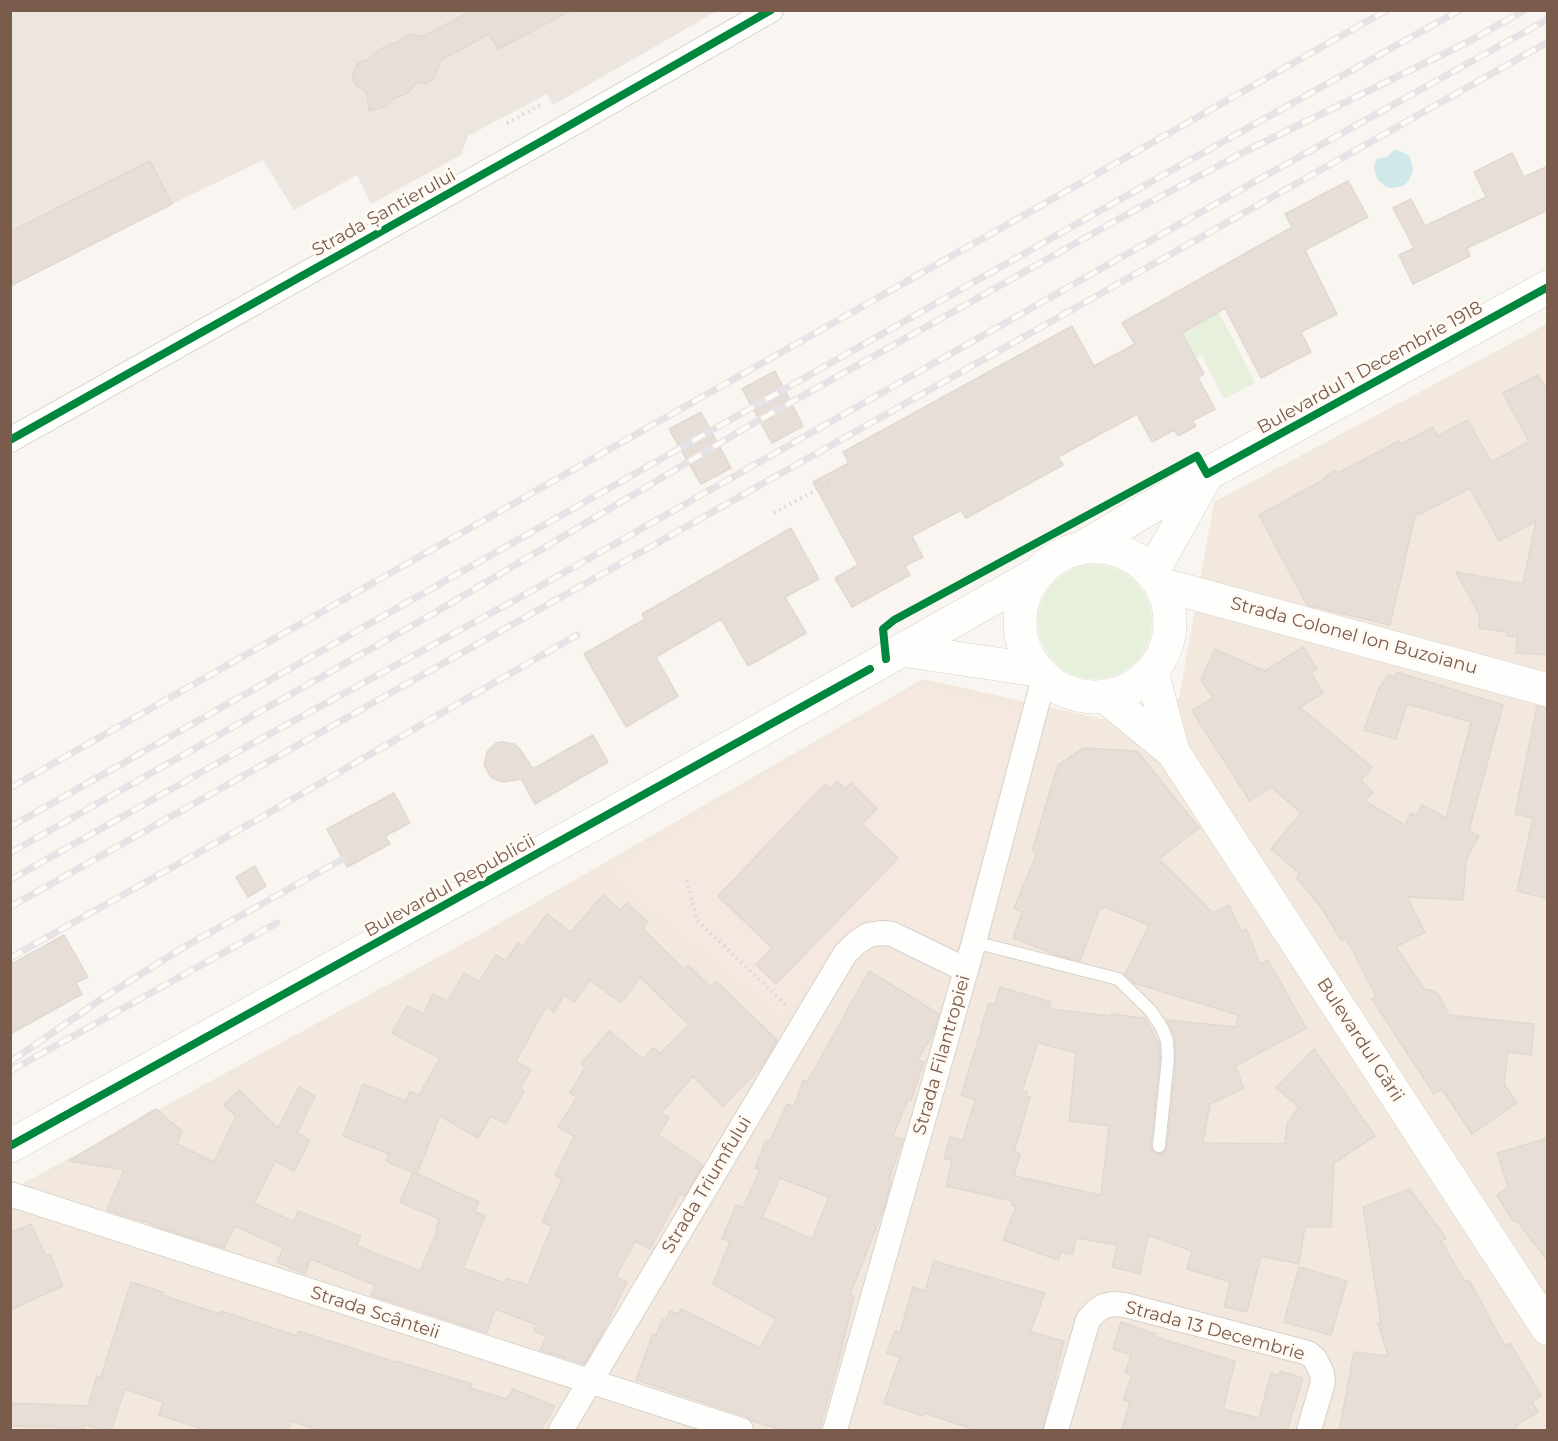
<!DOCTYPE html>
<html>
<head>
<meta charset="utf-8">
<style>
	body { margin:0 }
	#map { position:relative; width:1558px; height:1441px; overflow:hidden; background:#f9f5f0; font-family:Montserrat,sans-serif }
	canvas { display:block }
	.frame { position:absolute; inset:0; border:12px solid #7a5c4d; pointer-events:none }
</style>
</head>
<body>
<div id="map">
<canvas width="1558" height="1441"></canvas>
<div class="frame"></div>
</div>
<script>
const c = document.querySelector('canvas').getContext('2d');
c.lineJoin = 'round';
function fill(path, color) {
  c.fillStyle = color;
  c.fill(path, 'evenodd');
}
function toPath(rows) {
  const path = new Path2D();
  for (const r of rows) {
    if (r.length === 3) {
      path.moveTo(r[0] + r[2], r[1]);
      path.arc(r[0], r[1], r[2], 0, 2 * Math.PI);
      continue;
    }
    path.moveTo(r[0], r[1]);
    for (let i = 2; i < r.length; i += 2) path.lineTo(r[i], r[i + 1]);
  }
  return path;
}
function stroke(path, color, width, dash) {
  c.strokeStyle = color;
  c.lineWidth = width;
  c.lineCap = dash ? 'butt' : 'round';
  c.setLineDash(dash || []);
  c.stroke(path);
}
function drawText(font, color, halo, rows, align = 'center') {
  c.font = font + ' Montserrat,sans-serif';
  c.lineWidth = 6;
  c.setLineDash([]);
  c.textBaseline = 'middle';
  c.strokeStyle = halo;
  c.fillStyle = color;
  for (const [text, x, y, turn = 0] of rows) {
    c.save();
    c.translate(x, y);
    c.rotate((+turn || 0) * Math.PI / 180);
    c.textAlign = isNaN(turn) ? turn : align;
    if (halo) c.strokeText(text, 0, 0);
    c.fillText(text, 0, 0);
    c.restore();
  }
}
fill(toPath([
	[1547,324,1547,1430,11,1430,11,1190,488,930,923,679,1134,726,1179,699,1214,502]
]), '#f2e8de');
fill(toPath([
	[920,685,1020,709,957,947,867,917,783,1017,606,872]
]), '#f6e8e1');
fill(toPath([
	[11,11,717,11,553,105,547,94,468,136,461,155,371,204,357,175,294,210,263,160,172,204,11,286]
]), '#ede5e0');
fill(toPath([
	[1219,312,1255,383,1224,399,1202,355,1194,358,1181,333],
	[1095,622,57]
]), '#e7f0db');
fill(toPath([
	[1395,149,1408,155,1411,160,1413,171,1408,182,1403,186,1392,188,1386,187,1377,179,1374,168,1376,159,1387,157]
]), '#d0e8ea');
const building = toPath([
	[473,10,572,10,498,49,489,34,441,60,433,79,426,83,416,83,408,93,394,98,386,106,369,111,367,92,356,85,352,78,358,63,369,59,382,48,398,42,408,35,424,36,473,10],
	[1512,153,1524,177,1548,166,1548,210,1467,248,1470,256,1413,284,1399,255,1414,248,1393,208,1411,199,1425,226,1486,197,1474,172,1512,153],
	[150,161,172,204,10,286,10,232,150,161],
	[1348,181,1368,217,1305,250,1337,314,1301,332,1311,352,1261,378,1225,308,1182,333,1204,374,1198,378,1215,409,1192,421,1196,426,1178,436,1174,430,1152,442,1137,414,1058,457,1063,465,966,518,961,510,912,536,923,557,905,566,910,575,852,607,835,578,858,565,813,482,849,463,843,452,1072,326,1094,366,1135,344,1122,323,1292,227,1285,214,1348,181],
	[775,371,803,426,772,443,742,389,775,371],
	[1538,375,1548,392,1548,655,1516,653,1517,636,1507,636,1507,632,1479,628,1480,616,1456,572,1523,584,1536,521,1499,541,1470,488,1418,515,1416,511,1390,625,1307,605,1259,515,1318,483,1335,470,1338,473,1399,441,1401,444,1433,427,1438,436,1468,420,1491,462,1529,442,1503,393,1538,375],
	[701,412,731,468,701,484,669,429,701,412],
	[791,528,819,579,785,597,806,633,748,666,721,619,656,657,678,696,626,727,584,654,645,619,642,614,791,528],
	[1303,647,1317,669,1311,673,1323,693,1300,707,1372,767,1361,781,1373,792,1365,801,1405,825,1411,813,1416,816,1422,805,1446,818,1471,722,1407,704,1396,739,1364,730,1379,688,1389,675,1395,677,1397,672,1503,705,1469,831,1479,836,1466,860,1463,900,1407,897,1425,932,1396,947,1424,989,1434,991,1438,994,1449,1015,1534,1024,1531,1055,1508,1052,1504,1084,1517,1103,1472,1134,1442,1089,1434,1094,1372,999,1376,996,1346,938,1342,941,1320,906,1296,877,1300,874,1271,849,1301,813,1271,787,1250,801,1192,711,1213,698,1201,680,1215,649,1265,671,1303,647],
	[1537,706,1548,708,1548,899,1517,891,1533,818,1515,814,1537,706],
	[593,735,608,762,535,804,521,779,503,782,497,780,491,777,484,765,487,752,496,743,502,742,514,744,519,748,533,769,593,735],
	[1084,748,1137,751,1199,828,1159,859,1213,913,1229,905,1241,931,1246,929,1260,964,1268,960,1306,1028,1235,1066,1244,1088,1210,1104,1203,1143,1285,1144,1287,1124,1299,1107,1276,1088,1314,1049,1375,1136,1334,1163,1331,1227,1305,1227,1299,1264,1261,1256,1247,1312,1224,1307,1230,1282,1187,1269,1192,1251,1148,1235,1140,1274,1112,1267,1117,1245,1076,1238,1073,1254,1061,1252,1058,1260,1003,1240,1016,1206,1012,1205,1013,1201,946,1186,952,1160,944,1159,950,1137,963,1140,975,1100,961,1095,982,1028,981,1028,989,1003,995,1004,1000,987,1051,1002,1049,1009,1111,1016,1111,1014,1145,1018,1159,1043,1160,1058,1151,1145,1152,1150,1158,1154,1163,1153,1167,1147,1176,1059,1175,1038,1167,1020,1236,1027,1238,1015,1134,983,1125,974,1149,925,1104,907,1103,909,1100,908,1080,961,1057,955,1013,938,1022,912,1014,908,1037,853,1032,851,1058,765,1084,748],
	[1038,1043,1076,1053,1069,1121,1109,1126,1101,1195,1014,1176,1020,1154,1014,1152,1030,1097,1026,1096,1027,1092,1022,1091,1038,1043],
	[837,781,845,789,851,783,877,809,862,824,898,858,776,984,756,965,772,948,718,896,825,784,830,789,837,781],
	[394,793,410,823,385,836,390,844,347,867,327,829,394,793],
	[255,866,266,886,248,897,236,877,255,866],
	[603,895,620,910,627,903,648,922,642,928,684,969,688,965,711,987,716,981,777,1040,761,1067,723,1106,693,1076,661,1113,669,1118,658,1135,703,1165,684,1196,680,1194,650,1249,635,1241,616,1277,627,1282,601,1335,584,1364,540,1350,546,1336,534,1331,537,1325,495,1309,487,1333,371,1295,375,1285,311,1259,305,1274,277,1262,283,1248,235,1226,224,1248,160,1228,145,1221,145,1222,107,1210,124,1170,69,1161,156,1109,182,1131,177,1144,214,1162,236,1116,224,1105,239,1090,278,1128,299,1087,315,1096,297,1133,310,1140,294,1171,275,1161,254,1203,294,1222,298,1211,361,1236,357,1246,420,1271,438,1229,436,1228,439,1219,400,1202,413,1172,479,1202,474,1211,485,1216,463,1268,505,1283,506,1278,528,1285,552,1226,542,1222,562,1179,555,1176,574,1136,558,1127,577,1097,570,1093,585,1068,581,1064,609,1031,643,1059,653,1048,660,1053,689,1025,640,977,621,1003,590,980,574,1002,564,995,554,1012,546,1007,516,1061,531,1070,520,1088,524,1091,506,1124,491,1116,478,1138,440,1116,417,1174,386,1161,389,1154,343,1136,363,1084,406,1101,410,1091,419,1095,440,1058,392,1033,407,1006,423,1014,433,994,448,1001,464,973,479,982,496,955,506,961,518,943,523,947,547,914,571,932,603,895],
	[64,935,88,977,76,983,82,994,10,1034,10,965,64,935],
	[869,971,939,1014,932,1036,917,1060,924,1062,911,1100,908,1099,893,1136,903,1139,889,1180,891,1181,883,1210,850,1295,854,1296,839,1360,819,1431,786,1431,752,1421,745,1416,636,1380,653,1334,656,1335,663,1319,666,1321,670,1311,679,1314,681,1309,760,1348,776,1319,713,1284,730,1241,722,1239,736,1205,743,1208,760,1170,755,1168,766,1140,770,1141,787,1104,794,1107,803,1080,808,1081,869,971],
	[780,1178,829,1197,812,1239,762,1217,780,1178],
	[1548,1138,1548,1261,1517,1221,1513,1221,1497,1195,1508,1187,1497,1153,1548,1138],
	[1410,1189,1446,1238,1441,1241,1465,1282,1469,1280,1505,1346,1510,1343,1541,1396,1532,1402,1538,1412,1518,1424,1513,1431,1339,1431,1354,1352,1388,1356,1378,1323,1381,1322,1363,1207,1410,1189],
	[31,1224,45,1255,50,1254,63,1286,10,1310,10,1233,31,1224],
	[934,1261,1045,1293,1030,1332,1064,1341,1042,1431,979,1431,924,1413,923,1416,884,1403,900,1357,887,1353,895,1331,900,1333,913,1287,925,1291,934,1261],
	[1299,1267,1347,1281,1331,1335,1284,1322,1299,1267],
	[131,1282,163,1292,162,1295,214,1312,220,1313,221,1311,297,1336,298,1331,395,1362,396,1361,472,1384,470,1388,507,1399,513,1389,555,1406,540,1431,322,1431,291,1421,288,1431,208,1431,159,1415,163,1402,125,1389,111,1430,84,1425,84,1428,10,1426,10,1403,88,1406,97,1376,101,1377,131,1282],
	[1121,1322,1156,1334,1155,1337,1235,1361,1223,1409,1259,1418,1271,1373,1279,1376,1280,1371,1303,1378,1287,1431,1121,1431,1130,1402,1123,1400,1132,1375,1125,1373,1131,1355,1113,1349,1121,1322]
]);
fill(building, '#e6ded7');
stroke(building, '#e2d8d2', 1.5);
const lane = toPath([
	[974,942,1118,979,1151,1011,1162,1028,1167,1041,1168,1058,1159,1146]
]);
const street = toPath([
	[10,440,542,141,771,10],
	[10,1194,741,1430],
	[561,1430,845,954,856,943,868,935,881,933,892,934,966,970],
	[835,1430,974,942,1044,677],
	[1056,1430,1088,1320,1096,1311,1104,1306,1113,1304,1125,1305,1308,1353,1315,1359,1322,1373,1323,1382,1309,1430]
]);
const secondary = toPath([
	[1095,622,75],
	[1080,549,1207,474,1548,287],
	[1152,573,1206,476],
	[1160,584,1548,690],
	[902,650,1037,670],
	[1152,672,1173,752],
	[1106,697,1173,752,1548,1329],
	[10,1146,626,806,1040,572]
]);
stroke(lane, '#d7d1cb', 14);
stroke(street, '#d7d1cb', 26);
stroke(secondary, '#d9d2cb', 34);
stroke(toPath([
	[507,123,544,103],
	[774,513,832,481],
	[687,880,697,920,786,1005]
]), '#dcd5d0', 4, [1.5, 4.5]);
stroke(lane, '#fefefd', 12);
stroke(street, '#fefefd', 24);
stroke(secondary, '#fefefd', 33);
const rail = toPath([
	[10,788,1387,10],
	[10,827,1165,174,1460,10],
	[10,853,436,612,747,427,1135,210,1248,150,1470,41,1525,10],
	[10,880,246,747,535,589,1263,177,1548,19],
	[10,907,1548,42],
	[10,958,246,826,577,635],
	[10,1062,103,998,184,947,343,859],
	[10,1071,277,923]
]);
stroke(rail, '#e6e3e7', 7);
stroke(rail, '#fffaf3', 4.5, [14]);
stroke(toPath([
	[10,440,542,141,771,10],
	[886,659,883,629,894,620,1197,456,1207,474,1548,287],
	[10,1146,870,669]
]), '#00873e', 8);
drawText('18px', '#7a5c4d', '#fffaf3', [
	["Strada Șantierului",384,213,-29],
	["Bulevardul 1 Decembrie 1918",1370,368,-29],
	["Strada Colonel Ion Buzoianu",1354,636,15],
	["Bulevardul Republicii",450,886,-29],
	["Bulevardul Gării",1360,1040,57],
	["Strada Filantropiei",942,1055,-74],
	["Strada Triumfului",707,1185,-59],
	["Strada Scânteii",375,1313,18],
	["Strada 13 Decembrie",1215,1331,15]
]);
</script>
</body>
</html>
